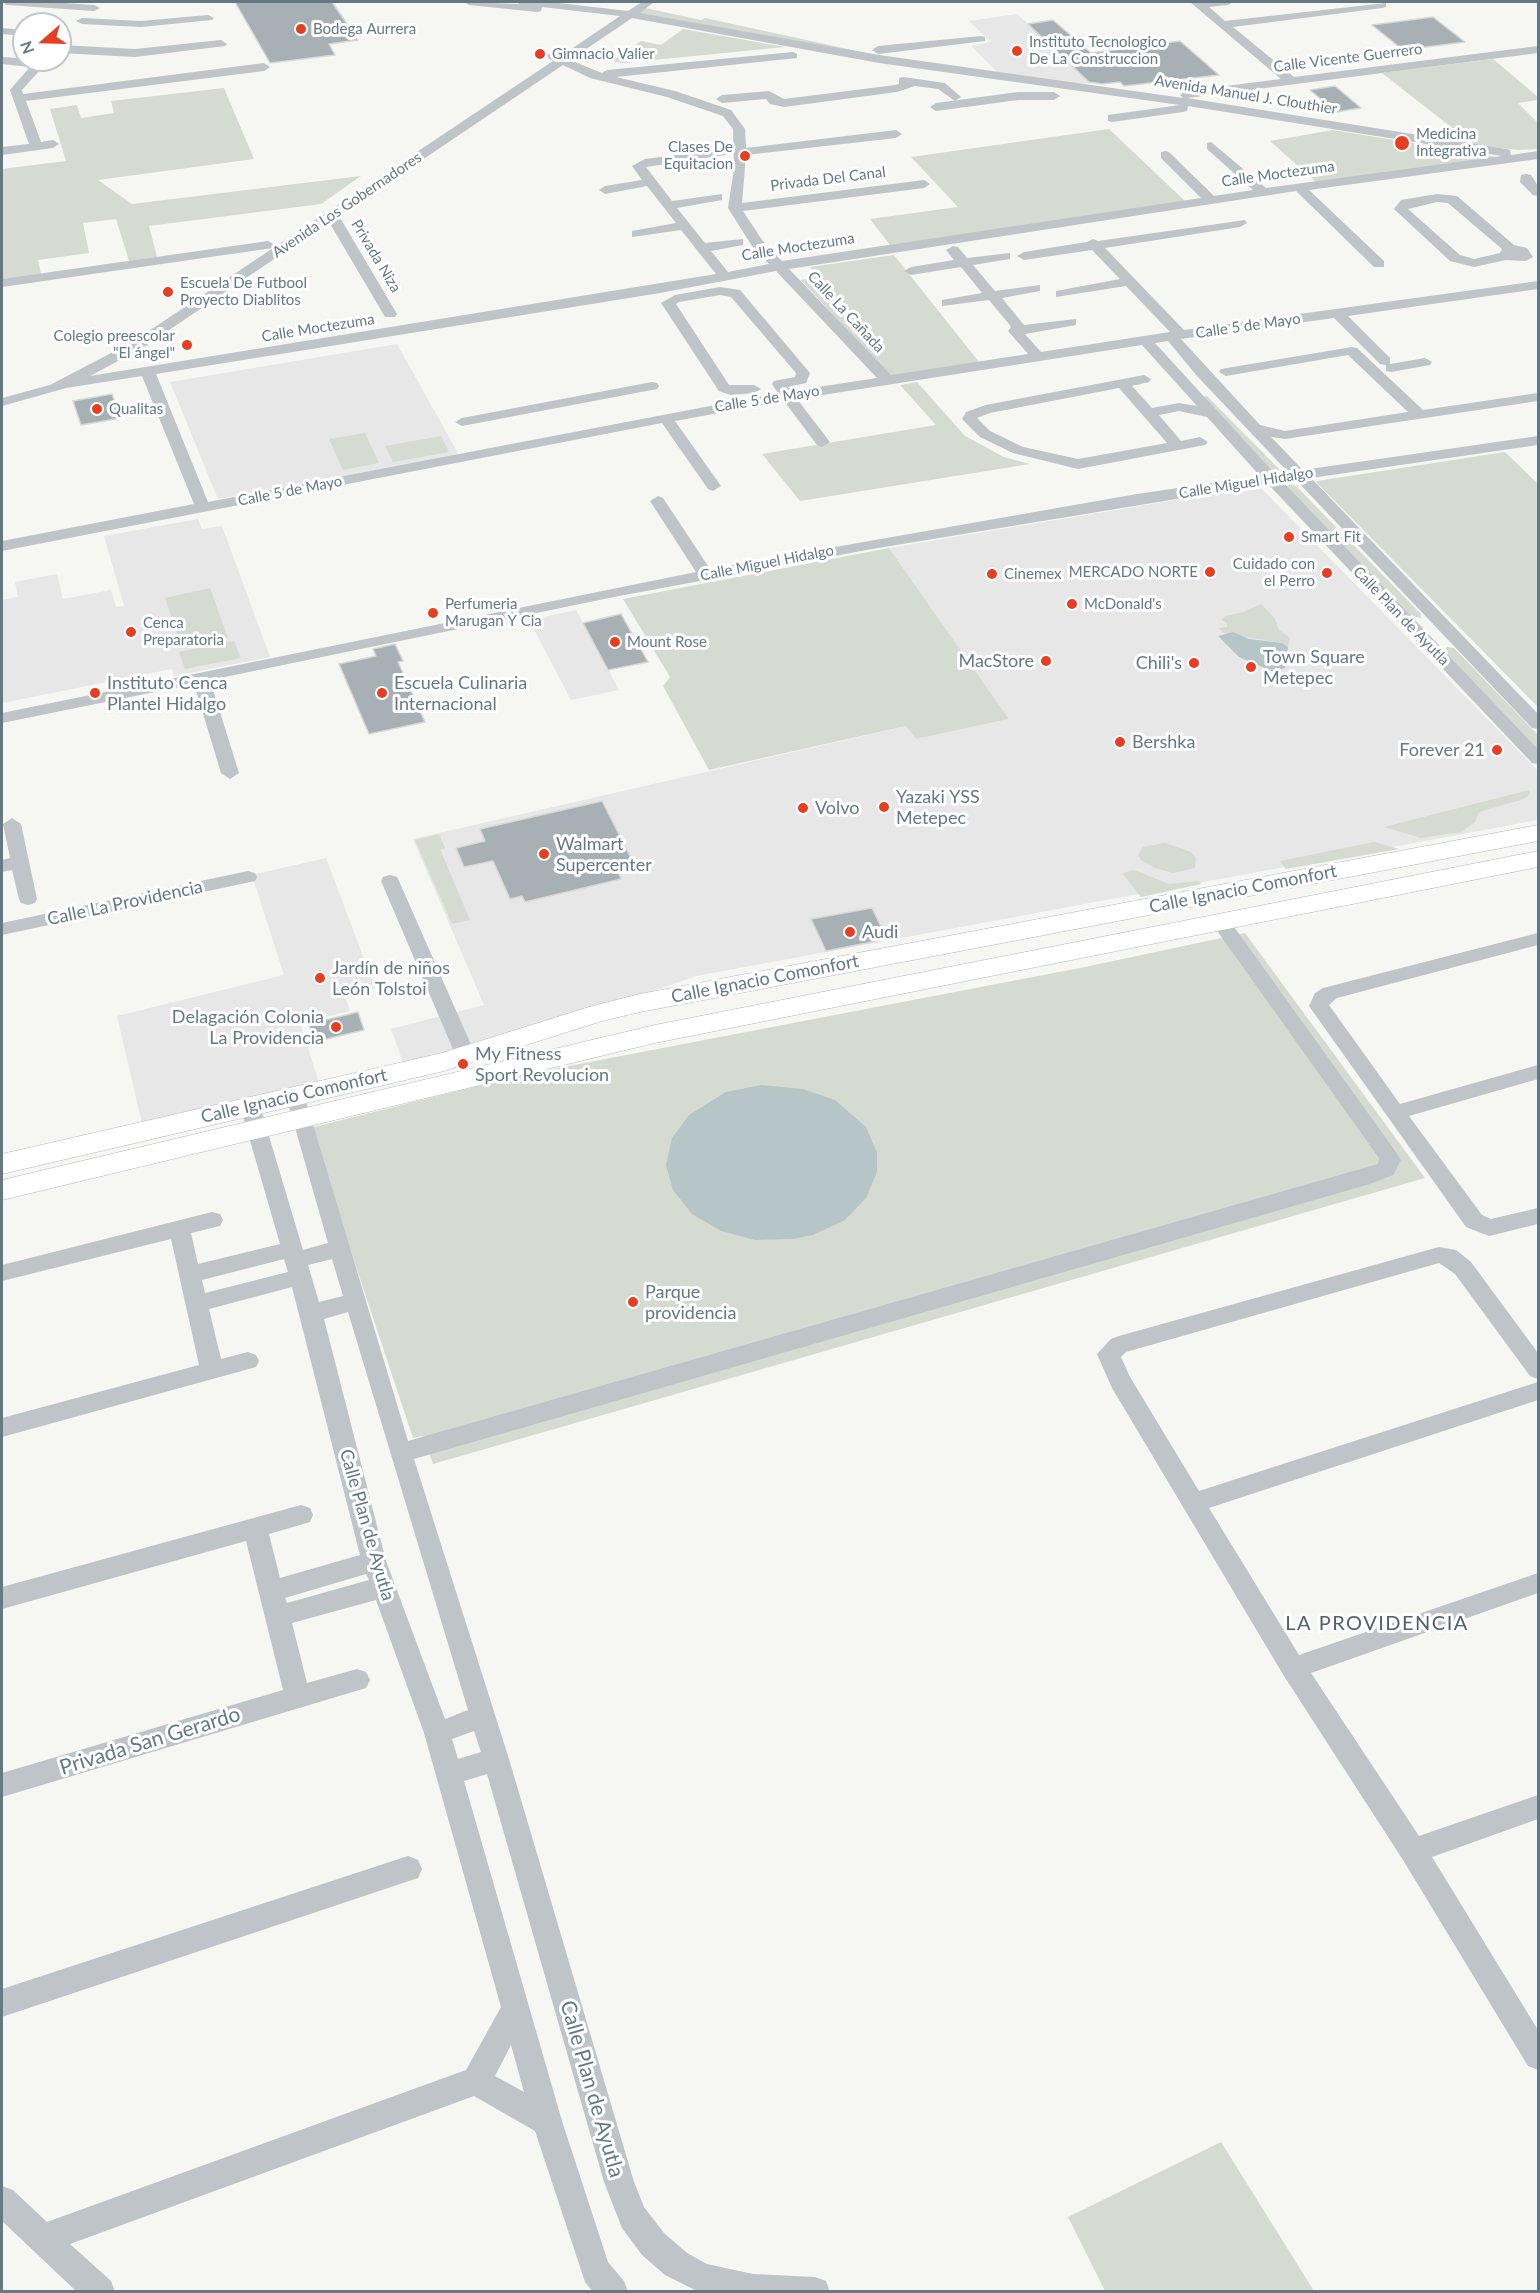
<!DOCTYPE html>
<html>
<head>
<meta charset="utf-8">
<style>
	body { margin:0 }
	#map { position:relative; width:1540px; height:2293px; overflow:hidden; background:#f6f6f2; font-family:Lato,sans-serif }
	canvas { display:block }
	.frame { position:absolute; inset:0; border:3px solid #647984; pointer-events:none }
	.north { position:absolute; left:12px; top:12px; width:60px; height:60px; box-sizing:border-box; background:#fff; border:2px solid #c1c9ce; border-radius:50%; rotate:250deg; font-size:16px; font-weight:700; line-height:24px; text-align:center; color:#647984 }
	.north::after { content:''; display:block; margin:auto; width:21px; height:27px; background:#e73e21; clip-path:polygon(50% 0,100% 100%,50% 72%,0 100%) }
</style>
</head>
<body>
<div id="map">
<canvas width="1540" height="2293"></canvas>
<div class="frame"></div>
<div class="north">N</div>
</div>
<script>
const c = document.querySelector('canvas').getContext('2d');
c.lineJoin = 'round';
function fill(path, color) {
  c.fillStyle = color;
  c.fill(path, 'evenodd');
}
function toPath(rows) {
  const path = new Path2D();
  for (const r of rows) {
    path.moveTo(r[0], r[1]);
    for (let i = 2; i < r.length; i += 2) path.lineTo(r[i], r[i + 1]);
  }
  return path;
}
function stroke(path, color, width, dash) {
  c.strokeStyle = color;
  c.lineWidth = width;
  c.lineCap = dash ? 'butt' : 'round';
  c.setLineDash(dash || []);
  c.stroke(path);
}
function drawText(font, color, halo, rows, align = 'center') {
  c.font = font + ' Lato,sans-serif';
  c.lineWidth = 6;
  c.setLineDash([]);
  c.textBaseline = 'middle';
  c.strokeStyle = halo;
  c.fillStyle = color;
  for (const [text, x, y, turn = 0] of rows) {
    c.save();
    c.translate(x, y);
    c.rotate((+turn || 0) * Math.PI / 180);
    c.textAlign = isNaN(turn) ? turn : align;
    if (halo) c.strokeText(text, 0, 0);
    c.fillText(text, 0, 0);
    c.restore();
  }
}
fill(toPath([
	[1017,14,1063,57,1089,83,1081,84,998,73,971,46,991,42,969,21],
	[397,344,459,455,218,499,170,382],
	[1259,486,1538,771,1538,820,696,976,501,1044,145,1136,117,1016,284,975,252,875,326,858,375,988,345,996,350,1011,300,1023,320,1086,404,1065,391,1029,484,1005,413,839,907,726,916,739,1009,719,889,548],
	[198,519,202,529,222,526,270,657,174,676,172,669,2,703,2,600,18,597,15,582,57,574,63,599,111,590,116,607,124,606,104,536],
	[576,610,619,690,571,700,529,620]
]), '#e6e7e6');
fill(toPath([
	[645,8,701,20,705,18,880,56,639,13],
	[683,29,785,47,623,63,612,61,641,41,661,45],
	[1493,59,1538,97,1538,100,1518,103,1538,123,1538,149,1518,150,1474,145,1382,73],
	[224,88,254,159,98,180,132,204,361,176,321,204,149,226,157,257,129,261,116,219,83,223,89,253,38,260,41,274,2,279,2,169,66,161,50,109,77,105,81,118,114,113,111,101],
	[1109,129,1185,201,890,245,870,219,958,207,911,157],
	[1333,130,1497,157,1316,182,1270,141],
	[894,255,979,362,890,376,801,280,817,277,810,267],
	[917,382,965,436,1004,457,1030,464,800,501,762,454,936,425,900,385],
	[1207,396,1279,469,1279,471,1272,472,1201,397],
	[365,433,379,463,343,470,329,439],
	[441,436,449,452,393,462,385,446],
	[1505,452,1538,484,1538,707,1317,483,1317,481],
	[1290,484,1296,486,1421,614,1421,618,1411,616,1286,487],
	[889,548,1009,719,916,739,906,726,709,770,663,686,670,677,623,599],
	[210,588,228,638,181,647,165,598],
	[1261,604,1274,617,1279,630,1290,638,1288,647,1282,643,1224,633,1218,628,1227,627,1227,623,1222,620,1225,616,1244,612],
	[234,641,241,658,185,669,179,652],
	[1447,647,1454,648,1538,735,1538,749,1444,651],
	[1529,790,1530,794,1524,799,1479,812,1475,822,1462,832,1421,838,1384,827],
	[439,834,445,848,440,849,470,920,452,924,415,840],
	[1374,842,1399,849,1286,869,1280,861],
	[1165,843,1191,852,1196,858,1195,868,1173,873,1155,868,1141,860,1138,855,1143,847],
	[1134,870,1169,884,1199,881,1201,884,1141,897,1122,873],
	[1245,933,1425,1178,433,1464,423,1436,413,1438,310,1128,522,1075,1085,967],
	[1221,2142,1314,2291,1105,2291,1068,2217]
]), '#d6dbd1');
fill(toPath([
	[1233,632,1249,639,1282,643,1288,647,1285,668,1274,672,1239,657,1218,636],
	[761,1085,803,1089,835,1100,866,1127,877,1153,877,1172,866,1198,845,1220,813,1235,793,1239,755,1240,721,1231,692,1214,673,1190,666,1165,672,1138,689,1115,726,1092]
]), '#b6c5c8');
const building = toPath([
	[235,2,332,2,358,40,329,44,335,55,270,63,235,2],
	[1433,17,1465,42,1403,50,1372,25,1433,17],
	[1053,20,1091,53,1180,41,1219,75,1124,86,1120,82,1102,84,1089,82,1028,24,1053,20],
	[1335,86,1361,108,1336,112,1310,90,1335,86],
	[112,394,121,418,81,425,73,401,112,394],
	[621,614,648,662,608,670,583,623,621,614],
	[395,644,403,661,398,662,425,722,369,734,339,664,376,656,373,649,395,644],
	[602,801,636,868,618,872,621,879,525,902,522,896,510,899,493,861,464,867,456,848,485,841,480,829,602,801],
	[872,908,887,939,826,951,811,919,872,908],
	[358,1012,364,1030,314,1042,309,1024,358,1012]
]);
fill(building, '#a7b1b5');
stroke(building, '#d7d7d5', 1.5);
const major = toPath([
	[1538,825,1538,841,640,1012,602,1021,444,1071,2,1174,2,1154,442,1053,589,1007,640,994,1538,825],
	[1538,851,1538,867,655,1043,2,1200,2,1180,655,1025,1538,851]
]);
stroke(major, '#b2b8bb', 1);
fill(toPath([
	[2,2,49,2,94,5,100,8,94,11,7,5,2,2],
	[464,2,519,4,518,2,550,2,628,11,642,2,654,2,640,13,879,55,1183,98,1180,95,1186,91,1281,79,1190,2,1233,2,1228,5,1209,7,1225,21,1386,3,1386,7,1382,8,1233,27,1294,77,1538,46,1538,53,1187,98,1506,149,1510,150,1511,155,1538,151,1538,159,1309,190,1384,261,1384,267,1374,267,1296,191,789,269,891,375,1028,354,1008,331,1011,327,1009,324,989,300,942,306,942,300,982,293,961,267,911,275,904,271,911,267,954,260,946,250,953,246,958,247,967,258,1010,253,1010,259,973,265,995,291,1040,285,1040,291,1002,298,1024,325,1076,319,1076,325,1025,334,1041,352,1170,332,1126,286,1056,297,1056,291,1120,279,1092,250,1024,260,1017,256,1024,252,1087,242,1093,239,1098,241,1245,220,1247,223,1240,227,1105,248,1184,330,1538,281,1538,289,1348,316,1390,358,1390,364,1425,358,1432,362,1430,365,1391,372,1386,371,1386,365,1380,364,1334,318,1181,339,1260,425,1285,431,1408,412,1348,355,1226,376,1219,372,1221,369,1352,347,1357,348,1423,410,1538,393,1538,401,1285,439,1271,437,1303,470,1538,436,1538,445,1311,478,1538,714,1538,729,1532,728,1296,480,1283,482,1538,749,1538,764,1532,763,1268,484,872,549,614,597,210,680,239,773,230,779,221,773,194,684,2,723,2,713,696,572,650,501,658,496,663,498,710,569,1137,494,1260,476,1207,417,1179,411,1159,415,1181,441,1200,437,1208,442,1205,445,1078,469,1013,453,980,437,962,419,966,412,986,405,1144,375,1151,379,1149,382,1132,386,1152,408,1179,403,1197,406,1142,345,797,399,830,442,822,447,817,445,784,401,675,421,721,486,713,491,708,489,662,423,2,551,2,541,194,504,142,376,66,388,2,406,2,398,50,385,134,341,553,61,548,58,548,54,561,56,620,16,542,7,541,11,537,12,469,5,464,2],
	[632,18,879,63,1180,105,1108,115,1108,121,1112,122,1183,112,1187,111,1188,106,1502,156,1266,188,1211,142,1207,143,1207,149,1253,190,1214,196,1169,152,1165,151,1161,152,1161,158,1201,198,782,261,762,240,743,211,924,188,930,184,924,180,742,203,746,155,896,138,902,134,896,130,746,148,745,129,731,110,675,91,616,77,797,58,797,54,793,52,607,70,602,73,570,60,632,18],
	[563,65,590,78,667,97,723,116,733,129,734,169,728,208,752,246,769,264,728,272,711,251,743,245,743,239,705,243,677,208,722,200,722,194,672,201,646,167,725,155,731,151,729,148,645,159,632,166,642,180,605,186,599,190,605,194,647,186,676,223,632,231,632,237,681,230,716,274,90,376,144,347,329,222,385,317,395,317,397,314,339,216,563,65],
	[776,271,877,378,792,391,788,387,806,383,810,373,740,290,720,287,675,295,661,303,719,391,731,395,754,393,761,389,754,385,729,385,676,304,679,302,720,295,731,297,796,373,795,377,774,381,772,384,778,393,208,502,156,374,660,293,776,271],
	[1168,341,1197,376,1288,472,1275,474,1155,343,1168,341],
	[1119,388,1167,443,1078,459,1023,447,990,431,977,418,990,413,1119,388],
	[208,15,214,18,212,20,141,27,82,24,76,21,82,18,141,21,208,15],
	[2,28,24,30,24,36,2,34,2,28],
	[981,36,985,37,985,41,878,54,872,50,878,46,981,36],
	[221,40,227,44,225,46,135,57,60,53,60,45,135,49,221,40],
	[2,57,49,60,22,90,23,94,264,63,270,67,264,71,26,101,41,142,53,140,59,144,53,148,2,155,2,147,29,144,10,90,30,67,2,64,2,57],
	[903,77,945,83,961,97,955,101,938,89,915,86,897,92,784,107,770,104,766,99,722,103,716,99,722,95,769,91,784,99,895,85,899,84,899,78,903,77],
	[1018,92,1054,92,1060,96,1054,100,1018,100,936,111,930,107,936,103,1018,92],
	[1526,174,1531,175,1538,186,1538,196,1533,195,1520,182,1521,175,1526,174],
	[1437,194,1457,196,1514,245,1527,248,1533,257,1526,261,1506,260,1474,267,1450,261,1394,209,1401,200,1437,194],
	[1437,202,1448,203,1502,249,1500,253,1474,259,1460,255,1408,209,1437,202],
	[268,241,275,245,273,248,2,287,2,279,268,241],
	[652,382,657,383,659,386,657,389,462,426,455,422,462,418,652,382],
	[12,818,21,824,37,899,35,903,28,905,21,903,19,899,12,870,2,872,2,860,10,858,3,824,12,818],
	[248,871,255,873,257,877,255,881,2,935,2,923,248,871],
	[390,875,397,877,399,881,476,1056,473,1061,459,1061,456,1056,381,881,383,877,390,875],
	[1220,915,1227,917,1393,1148,1401,1160,1393,1175,1370,1184,414,1459,509,1759,634,2182,644,2207,664,2233,687,2253,707,2264,753,2274,815,2277,826,2281,830,2292,699,2292,665,2275,642,2255,622,2228,604,2182,487,1774,464,1781,562,2121,608,2262,624,2281,628,2292,593,2292,585,2282,535,2131,474,2096,70,2244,111,2281,115,2292,77,2292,2,2221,2,2186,13,2190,47,2222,466,2070,501,2007,424,1733,376,1600,292,1623,307,1683,357,1669,366,1672,370,1680,366,1688,2,1797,2,1773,283,1690,246,1541,2,1609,2,1587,301,1505,310,1508,313,1515,310,1522,269,1534,280,1578,360,1555,292,1287,209,1309,221,1359,248,1352,256,1355,259,1361,256,1367,2,1437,2,1418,199,1365,171,1239,2,1281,2,1265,212,1212,220,1214,223,1220,220,1226,191,1233,198,1264,280,1244,240,1106,243,1101,250,1099,257,1101,260,1106,303,1250,328,1243,286,1096,289,1091,296,1089,303,1091,408,1441,1378,1164,1379,1158,1213,925,1210,921,1213,917,1220,915],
	[284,1259,288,1272,205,1293,202,1280,284,1259],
	[332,1259,343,1296,319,1302,308,1265,332,1259],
	[348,1312,468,1710,445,1719,386,1561,324,1319,348,1312],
	[366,1574,369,1580,287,1603,285,1598,366,1574],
	[474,1731,481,1752,458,1759,452,1739,474,1731],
	[511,2045,524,2092,495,2076,511,2045],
	[1538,933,1538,945,1337,998,1329,1005,1400,1104,1538,1065,1538,1079,1409,1116,1482,1215,1491,1219,1538,1208,1538,1224,1489,1236,1466,1227,1309,1006,1315,993,1323,988,1538,933],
	[1439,1247,1456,1250,1471,1262,1538,1353,1538,1379,1530,1376,1455,1274,1439,1263,1126,1352,1121,1357,1130,1377,1199,1491,1538,1382,1538,1400,1209,1508,1299,1655,1538,1573,1538,1593,1311,1673,1419,1836,1538,1795,1538,1819,1432,1857,1538,2030,1538,2070,1528,2066,1403,1860,1284,1676,1112,1388,1097,1354,1111,1339,1119,1336,1439,1247],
	[408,1856,418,1860,422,1869,418,1878,2,2017,2,1989,408,1856]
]), '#bec4c7');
fill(major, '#fff');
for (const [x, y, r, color] of [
	[301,29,6,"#e73e21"],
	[1017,51,6,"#e73e21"],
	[540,54,6,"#e73e21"],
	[1402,143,8,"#e73e21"],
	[745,156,6,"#e73e21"],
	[168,292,6,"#e73e21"],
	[187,345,6,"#e73e21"],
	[97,409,6,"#e73e21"],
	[1289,537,6,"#e73e21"],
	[1210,572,6,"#e73e21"],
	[1327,573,6,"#e73e21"],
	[992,574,6,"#e73e21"],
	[1072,604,6,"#e73e21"],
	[433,613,6,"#e73e21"],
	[131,632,6,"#e73e21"],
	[615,642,6,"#e73e21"],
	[1046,661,6,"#e73e21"],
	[1194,663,6,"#e73e21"],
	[1251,667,6,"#e73e21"],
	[95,693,6,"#e73e21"],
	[382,693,6,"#e73e21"],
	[1120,742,6,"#e73e21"],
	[1497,750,6,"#e73e21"],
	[884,807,6,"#e73e21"],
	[803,808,6,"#e73e21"],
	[544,854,6,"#e73e21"],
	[850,932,6,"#e73e21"],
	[320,978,6,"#e73e21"],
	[336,1027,6,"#e73e21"],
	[463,1064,6,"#e73e21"],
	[633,1302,6,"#e73e21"]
]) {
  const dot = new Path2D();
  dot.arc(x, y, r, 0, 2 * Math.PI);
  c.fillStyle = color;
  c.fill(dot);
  stroke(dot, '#fff', 2);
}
drawText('15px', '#647984', '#fff', [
	["Bodega Aurrera",313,29],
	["Instituto Tecnologico",1029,42],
	["De La Construccion",1029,59],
	["Gimnacio Valier",552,54],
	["Medicina",1416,134],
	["Integrativa",1416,151],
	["Clases De",733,147,"right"],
	["Equitacion",733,164,"right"],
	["Escuela De Futbool",180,283],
	["Proyecto Diablitos",180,300],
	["Colegio preescolar",175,336,"right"],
	["\"El ángel\"",175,353,"right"],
	["Qualitas",109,409],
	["Smart Fit",1301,537],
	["Cuidado con",1315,564,"right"],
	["el Perro",1315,581,"right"],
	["MERCADO NORTE",1198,572,"right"],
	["Cinemex",1004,574],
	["Perfumeria",445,604],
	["Marugan Y Cia",445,621],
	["McDonald's",1084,604],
	["Cenca",143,623],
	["Preparatoria",143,640],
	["Mount Rose",627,642]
], 'left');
drawText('15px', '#647984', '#fff', [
	["Calle Vicente Guerrero",1348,58,-7],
	["Avenida Manuel J. Clouthier",1246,95,9],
	["Calle Moctezuma",1278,174,-8],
	["Privada Del Canal",828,179,-7],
	["Avenida Los Gobernadores",347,205,-34],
	["Calle Moctezuma",798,247,-9],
	["Privada Niza",376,256,59],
	["Calle La Cañada",846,312,47],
	["Calle 5 de Mayo",1248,326,-8],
	["Calle Moctezuma",318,328,-9],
	["Calle 5 de Mayo",767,399,-9],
	["Calle Miguel Hidalgo",1246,483,-9],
	["Calle 5 de Mayo",290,491,-11],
	["Calle Miguel Hidalgo",767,563,-11],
	["Calle Plan de Ayutla",1401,616,46]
]);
drawText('18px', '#647984', '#fff', [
	["Town Square",1263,657],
	["Metepec",1263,678],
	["MacStore",1034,661,"right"],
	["Chili's",1182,663,"right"],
	["Instituto Cenca",107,683],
	["Plantel Hidalgo",107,704],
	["Escuela Culinaria",394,683],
	["Internacional",394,704],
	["Bershka",1132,742],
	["Forever 21",1485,750,"right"],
	["Yazaki YSS",896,797],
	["Metepec",896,818],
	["Volvo",815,808],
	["Walmart",556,844],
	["Supercenter",556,865],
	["Audi",862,932],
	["Jardín de niños",332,968],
	["León Tolstoi",332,989],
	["Delagación Colonia",324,1017,"right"],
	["La Providencia",324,1038,"right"],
	["My Fitness",475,1054],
	["Sport Revolucion",475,1075],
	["Parque",645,1292],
	["providencia",645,1313]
], 'left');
drawText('18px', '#647984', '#fff', [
	["Calle Ignacio Comonfort",1243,889,-11],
	["Calle La Providencia",125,903,-12],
	["Calle Ignacio Comonfort",765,979,-11],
	["Calle Ignacio Comonfort",294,1096,-13],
	["Calle Plan de Ayutla",367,1525,74]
]);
c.letterSpacing = '1.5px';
drawText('20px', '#526169', '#fff', [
	["LA PROVIDENCIA",1377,1624]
]);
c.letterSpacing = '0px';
drawText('21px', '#647984', '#fff', [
	["Privada San Gerardo",150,1741,-17],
	["Calle Plan de Ayutla",592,2089,74]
]);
</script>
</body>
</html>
